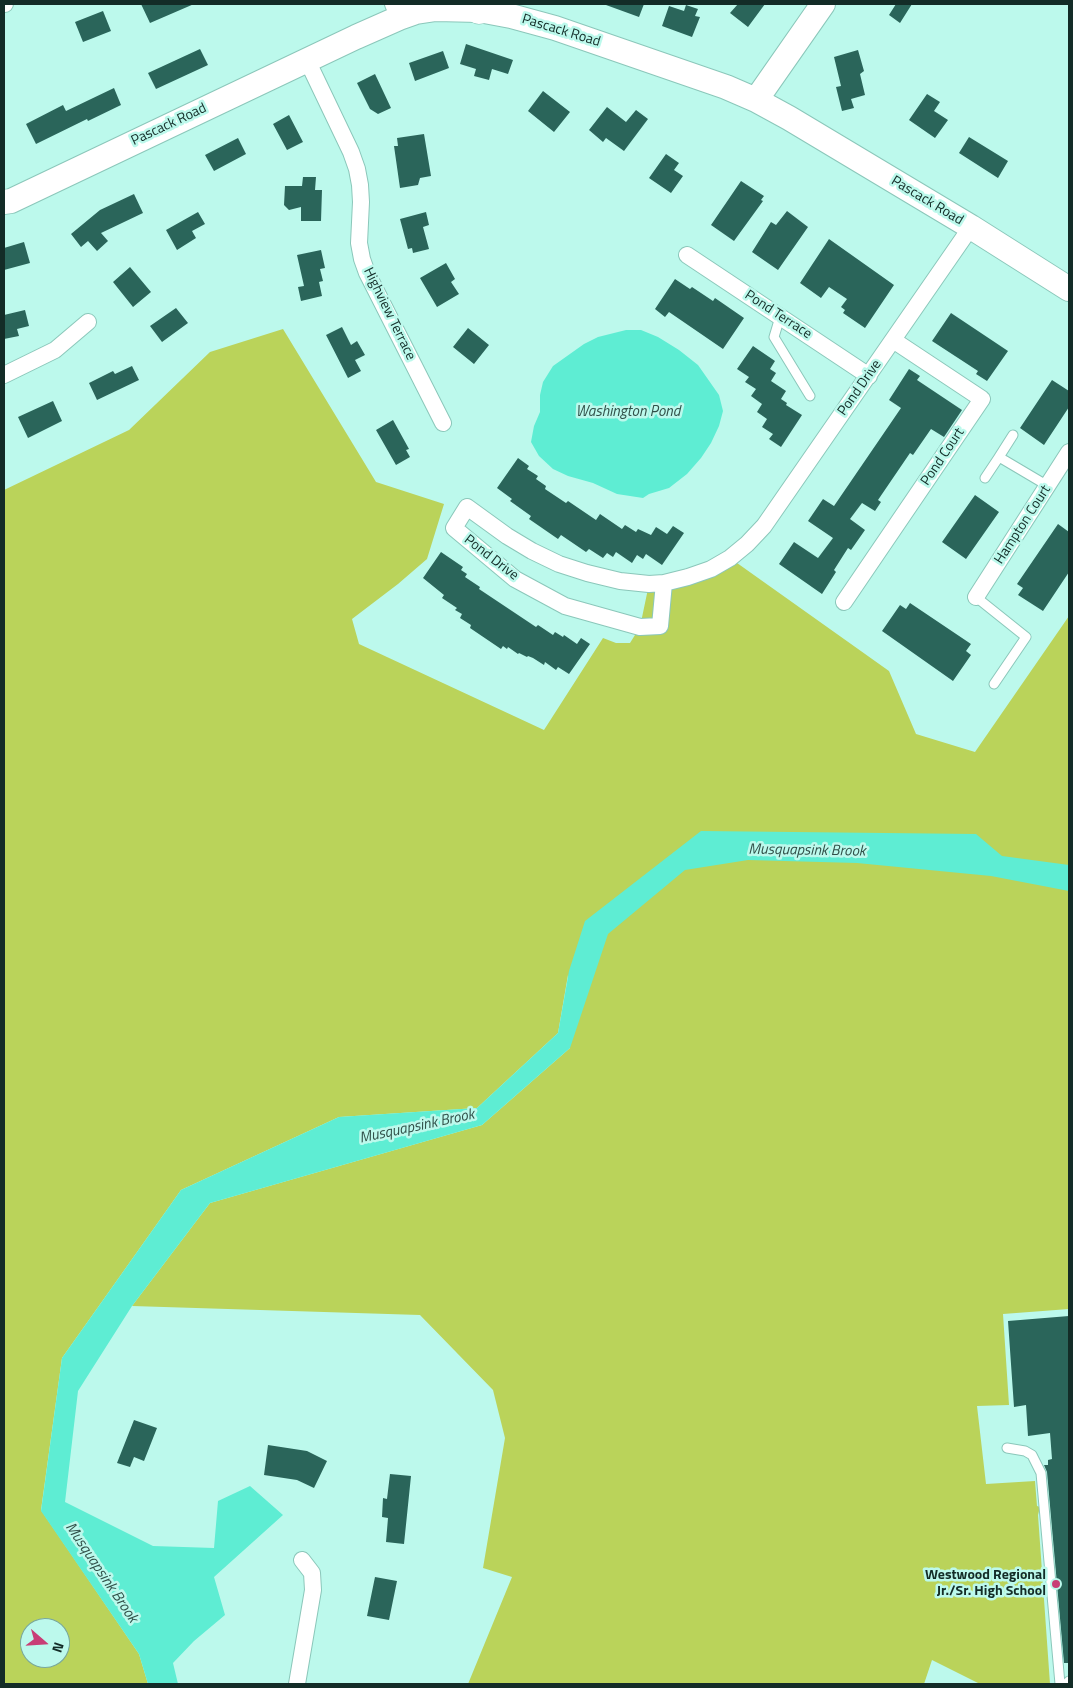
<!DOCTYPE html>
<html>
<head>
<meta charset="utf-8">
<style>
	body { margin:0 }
	#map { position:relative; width:1073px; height:1688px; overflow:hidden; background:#bcf9ec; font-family:"Titillium Web",sans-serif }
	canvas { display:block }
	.frame { position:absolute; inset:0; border:5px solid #132c27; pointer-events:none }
	.north { position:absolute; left:20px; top:1618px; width:50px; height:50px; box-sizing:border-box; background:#bcf9ec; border:1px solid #78a79d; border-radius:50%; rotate:109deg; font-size:14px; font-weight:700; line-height:20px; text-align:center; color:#132c27 }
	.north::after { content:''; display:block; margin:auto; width:18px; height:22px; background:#c83e76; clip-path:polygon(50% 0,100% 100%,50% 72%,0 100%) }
</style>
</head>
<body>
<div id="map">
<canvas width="1073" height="1688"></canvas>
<div class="frame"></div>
<div class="north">N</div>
</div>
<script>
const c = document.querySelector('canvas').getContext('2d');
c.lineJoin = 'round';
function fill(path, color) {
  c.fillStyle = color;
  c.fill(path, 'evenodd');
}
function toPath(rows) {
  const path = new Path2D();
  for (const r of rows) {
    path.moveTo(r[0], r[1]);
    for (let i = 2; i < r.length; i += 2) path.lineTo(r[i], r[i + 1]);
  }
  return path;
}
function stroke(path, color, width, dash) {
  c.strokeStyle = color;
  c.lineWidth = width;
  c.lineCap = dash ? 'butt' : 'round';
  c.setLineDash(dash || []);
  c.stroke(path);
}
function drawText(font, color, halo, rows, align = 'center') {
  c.font = font + ' "Titillium Web",sans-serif';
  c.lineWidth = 5;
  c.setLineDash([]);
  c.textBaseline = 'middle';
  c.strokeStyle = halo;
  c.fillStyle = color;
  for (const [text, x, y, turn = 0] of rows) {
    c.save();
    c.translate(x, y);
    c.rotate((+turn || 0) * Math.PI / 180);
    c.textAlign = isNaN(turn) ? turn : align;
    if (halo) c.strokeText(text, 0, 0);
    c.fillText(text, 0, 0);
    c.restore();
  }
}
fill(toPath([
	[283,329,376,482,444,504,427,559,398,584,352,619,359,644,544,730,603,638,616,643,630,643,640,627,649,584,730,558,889,671,916,734,975,752,1069,616,1069,1309,1003,1314,1009,1405,977,1406,986,1484,1035,1481,1037,1506,1040,1507,1038,1515,1050,1684,980,1684,932,1660,924,1684,468,1684,512,1577,483,1568,505,1438,493,1390,420,1315,132,1306,210,1203,482,1125,570,1048,568,975,558,1033,477,1108,339,1117,181,1190,62,1358,41,1510,139,1654,148,1684,4,1684,4,490,129,430,210,352],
	[30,1628,60,1628,60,1658,30,1658]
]), '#bad35a');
fill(toPath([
	[626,330,641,330,658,337,679,350,698,365,719,395,723,411,719,426,711,443,701,458,687,474,669,488,649,494,643,498,617,494,593,483,568,476,553,469,539,456,531,442,534,426,540,412,540,395,543,382,553,366,584,344,598,337],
	[701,831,976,834,1002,856,1069,865,1069,891,991,876,857,863,748,860,685,870,608,934,570,1048,482,1125,210,1203,132,1306,78,1391,65,1502,153,1546,214,1548,218,1501,250,1486,283,1515,214,1577,225,1615,194,1641,173,1663,178,1684,148,1684,139,1654,41,1511,62,1358,181,1190,339,1117,477,1108,558,1033,569,971,585,921]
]), '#5eedd3');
fill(toPath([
	[141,4,194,4,150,23],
	[607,4,644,4,639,17,606,5],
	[738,4,765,4,748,27,730,13],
	[896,4,912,4,900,23,889,15],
	[686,5,698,9,695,16,700,17,692,37,662,26,669,6,684,11],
	[103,11,111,31,83,42,75,22],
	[466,44,513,60,508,74,492,69,489,80,474,76,476,69,460,64],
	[200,49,208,65,156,89,148,73],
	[858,50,864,71,860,74,865,95,851,99,854,108,842,111,836,87,841,86,834,57],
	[443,51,449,68,415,81,409,63],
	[375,74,391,108,378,114,370,109,357,83],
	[114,88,121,105,88,121,87,119,36,144,26,124,63,105,66,111],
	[543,91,570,112,554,132,528,111],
	[927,94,940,102,934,111,948,120,935,138,909,120],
	[607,107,626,122,636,110,648,119,624,151,606,138,603,142,589,130],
	[289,115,303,142,287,150,273,124],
	[424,134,431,176,420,178,418,185,400,188,394,146,398,146,397,138],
	[969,137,1008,161,998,178,959,153],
	[238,138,246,154,214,171,205,155],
	[666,154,679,163,674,170,683,176,671,193,649,178],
	[303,177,316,177,315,190,322,190,321,221,301,221,301,207,289,210,284,205,285,186,302,186],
	[741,181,764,196,761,200,763,201,734,241,711,225],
	[134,194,143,213,101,233,108,241,97,251,88,241,81,247,71,234,100,210],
	[787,211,808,227,778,270,752,252,771,222,776,225],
	[198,212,205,224,192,231,196,238,177,250,166,230],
	[426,212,429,225,423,227,429,249,413,253,412,248,408,249,400,219],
	[829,239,894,285,865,328,843,313,845,310,841,307,847,299,829,287,821,298,800,283],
	[24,242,30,263,4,270,4,248],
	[321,250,325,268,320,269,323,281,319,282,322,296,301,301,298,287,304,286,297,255],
	[446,263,455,279,451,282,459,294,437,307,420,278],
	[130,267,151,292,133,307,113,282],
	[675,279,690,289,692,287,713,301,715,298,744,318,723,349,669,312,665,317,655,309],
	[176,308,188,323,162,342,150,326],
	[25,310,29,326,17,329,19,336,4,339,4,315],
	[951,313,1008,351,987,381,976,374,978,371,932,341],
	[342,327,351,345,357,341,365,355,355,360,361,371,348,378,326,335],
	[468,328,489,345,474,364,453,347],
	[753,346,775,361,770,369,776,373,771,381,786,391,781,399,787,403,786,405,802,415,781,447,769,439,773,434,762,427,767,419,757,412,762,404,751,396,756,389,745,382,749,377,737,369],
	[132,366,139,380,97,400,89,383,113,371,115,374],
	[909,369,920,376,917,380,962,410,944,437,931,429,913,455,910,453,878,500,881,502,875,511,862,503,850,519,865,530,851,550,848,548,834,570,836,572,822,594,779,564,794,542,818,558,833,538,808,521,823,499,834,506,901,408,889,400],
	[1052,380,1069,391,1069,407,1044,445,1020,428],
	[53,401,62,421,28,438,18,417],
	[393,420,409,449,406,450,410,457,396,465,376,430],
	[518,458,529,466,527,469,538,476,536,479,546,486,545,489,566,503,568,501,596,520,600,514,622,529,625,525,636,532,638,529,651,535,656,527,667,534,673,526,684,533,662,565,646,554,643,559,637,555,632,563,616,552,613,557,607,553,603,558,589,549,586,552,561,535,558,539,529,519,531,516,510,501,512,499,497,488],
	[975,495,999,512,966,559,942,542],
	[1058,524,1069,532,1069,572,1043,611,1018,595,1023,588,1017,584],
	[441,552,463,567,461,570,467,574,465,577,480,587,479,589,536,627,538,625,553,635,555,632,563,637,564,635,577,644,581,638,590,644,569,674,558,667,556,670,545,662,544,665,533,658,528,656,527,657,519,653,518,654,508,647,507,649,503,646,501,649,470,628,471,625,460,618,462,614,455,610,457,608,442,598,444,595,423,578],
	[910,603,971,644,966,651,971,655,953,681,882,631,900,605,906,609],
	[1069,1316,1069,1663,1064,1663,1047,1472,1044,1465,1048,1465,1048,1460,1052,1459,1050,1433,1028,1436,1026,1405,1014,1407,1008,1321],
	[134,1420,157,1428,144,1461,134,1457,130,1467,117,1463],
	[268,1445,307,1451,327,1461,314,1488,297,1480,264,1475],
	[390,1474,411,1476,404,1544,386,1542,388,1518,382,1517,383,1498,387,1499],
	[375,1577,397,1581,389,1620,367,1616]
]), '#2a655a');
const lane = toPath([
	[780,317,774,337,810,396],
	[1013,435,999,457,1048,486],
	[985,478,999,457],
	[976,597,1026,637,994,684],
	[1007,1448,1025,1451,1032,1455,1041,1473,1060,1684],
	[1066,1684,1069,1681]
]);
const street = toPath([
	[4,4,5,4],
	[393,4,399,18],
	[307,60,351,152,357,169,360,185,361,202,359,243,362,259,367,273,443,423],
	[687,255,869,376],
	[4,375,55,350,88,322],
	[664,583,660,626,640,627,565,606,515,579,454,528,467,507,507,536,532,551,559,564,587,573,620,581,649,584,664,583,688,577,711,569,730,558,747,544,764,526,971,227],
	[976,597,1069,452],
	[844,602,982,399,893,340],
	[297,1684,313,1590,312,1573,302,1560]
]);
const secondary = toPath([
	[756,100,823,4],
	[4,202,11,201,356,37,399,18,416,12,436,9,479,10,511,16,555,28,726,87,756,100,789,118,971,227,1069,289]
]);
const highway = toPath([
	[471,4,479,10]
]);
stroke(lane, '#8bc7ba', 11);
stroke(street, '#8bc7ba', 18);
stroke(secondary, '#8bc7ba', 26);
stroke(highway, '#8bc7ba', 29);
stroke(lane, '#fff', 9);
stroke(street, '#fff', 16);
stroke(secondary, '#fff', 24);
stroke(highway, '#fff', 28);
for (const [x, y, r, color] of [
	[1056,1584,5,"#c83e76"]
]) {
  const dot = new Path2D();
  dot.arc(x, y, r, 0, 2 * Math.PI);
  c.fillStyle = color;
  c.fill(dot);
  stroke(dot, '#bcf9ec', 2);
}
drawText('14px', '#132c27', '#bcf9ec', [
	["Pascack Road",561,31,17],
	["Pascack Road",169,125,-25],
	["Pascack Road",927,201,31],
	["Highview Terrace",389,314,64],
	["Pond Terrace",778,315,33],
	["Pond Drive",860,388,-55],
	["Pond Court",943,457,-56],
	["Hampton Court",1023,525,-57],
	["Pond Drive",491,558,38]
]);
drawText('bold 14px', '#132c27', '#bcf9ec', [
	["Westwood Regional",1046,1576],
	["Jr./Sr. High School",1046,1592]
], 'right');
drawText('italic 15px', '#315049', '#bcf9ec', [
	["Washington Pond",628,412],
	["Musquapsink Brook",807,851,1],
	["Musquapsink Brook",417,1127,-12],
	["Musquapsink Brook",101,1573,56]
]);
</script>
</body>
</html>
